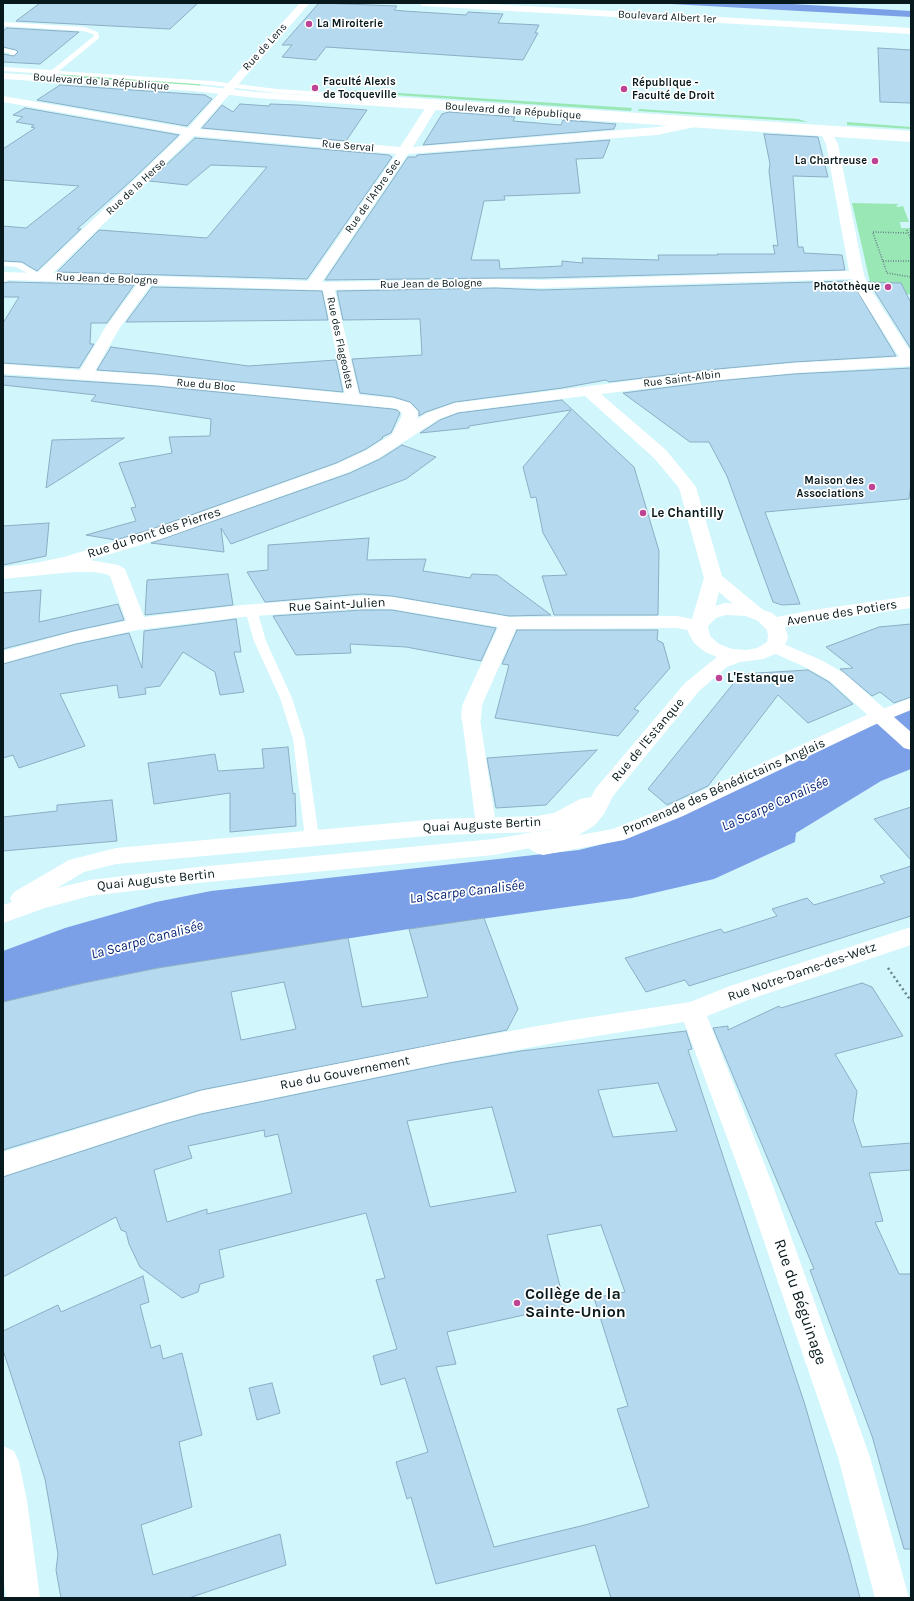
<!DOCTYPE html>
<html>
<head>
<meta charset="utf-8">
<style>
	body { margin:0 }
	#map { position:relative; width:914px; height:1601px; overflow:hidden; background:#d1f6fc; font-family:Karla,sans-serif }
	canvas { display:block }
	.frame { position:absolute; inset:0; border:4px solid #07191c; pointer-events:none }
</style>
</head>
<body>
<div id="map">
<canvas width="914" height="1601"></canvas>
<div class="frame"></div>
</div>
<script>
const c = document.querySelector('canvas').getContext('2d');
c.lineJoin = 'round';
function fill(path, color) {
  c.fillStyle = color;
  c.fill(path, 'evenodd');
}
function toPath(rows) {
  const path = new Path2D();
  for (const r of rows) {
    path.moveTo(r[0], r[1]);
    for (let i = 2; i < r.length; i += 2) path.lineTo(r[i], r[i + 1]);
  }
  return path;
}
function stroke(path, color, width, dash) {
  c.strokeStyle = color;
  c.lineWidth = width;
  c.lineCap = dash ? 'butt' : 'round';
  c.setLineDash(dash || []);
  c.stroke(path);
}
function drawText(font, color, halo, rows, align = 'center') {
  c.font = font + ' Karla,sans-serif';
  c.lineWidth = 3.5;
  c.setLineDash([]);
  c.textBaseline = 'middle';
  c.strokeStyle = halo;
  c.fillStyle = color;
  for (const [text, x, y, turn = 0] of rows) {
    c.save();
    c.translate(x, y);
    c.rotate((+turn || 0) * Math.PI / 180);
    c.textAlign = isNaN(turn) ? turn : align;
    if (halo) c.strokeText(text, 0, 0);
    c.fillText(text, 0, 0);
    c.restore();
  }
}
fill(toPath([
	[61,74,202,83,199,86,63,77],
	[352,90,632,108,631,111,351,92],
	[639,109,798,119,808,122,638,111],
	[847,122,911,127,911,129,847,125],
	[852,203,899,204,896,206,898,207,903,206,909,222,900,222,901,228,911,228,911,294,905,295,901,283,870,282]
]), '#99e7b5');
fill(toPath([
	[652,3,776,3,911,11,911,17],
	[911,708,911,769,881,781,796,833,795,842,714,879,632,898,409,929,158,968,83,983,3,1002,3,951,65,928,156,902,211,891,579,850,631,837,870,724]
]), '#7ca0e7');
const building = toPath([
	[40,3,198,3,170,29,16,21,40,3],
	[319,3,397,6,394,10,404,11,466,15,468,12,503,14,498,23,539,25,535,33,538,33,523,60,326,47,316,60,282,57,292,45,282,45,319,3],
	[7,28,79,32,40,64,3,62,3,54,14,56,18,52,16,50,3,47,3,31,7,28],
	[878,48,911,50,911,103,880,102,878,48],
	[60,85,205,95,212,99,187,126,37,100,60,85],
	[240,104,269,106,270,104,298,105,367,110,346,141,202,128,222,105,233,112,240,104],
	[25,108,179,135,132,180,77,229,81,229,37,271,22,262,3,261,3,226,26,228,79,186,3,180,3,149,35,128,31,127,34,125,16,122,23,117,13,115,25,108],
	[449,112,515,117,513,121,561,125,563,120,616,124,614,129,423,145,442,114,449,112],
	[764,134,818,137,828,177,793,176,798,247,803,247,804,253,842,255,845,270,541,278,496,278,325,280,408,157,416,157,417,155,610,140,603,158,576,159,580,193,504,196,505,200,484,201,471,260,499,260,500,269,562,266,562,261,583,263,582,258,659,260,658,255,718,255,717,254,775,254,773,245,778,246,769,171,770,164,764,134],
	[195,138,389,155,392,157,307,279,57,272,99,230,207,238,267,167,211,165,187,185,149,181,195,138],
	[847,281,847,282,852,282,896,356,794,362,717,369,609,382,606,380,562,388,455,402,426,412,419,416,419,411,410,402,393,397,360,393,352,359,422,355,420,319,343,320,337,291,496,288,541,290,847,281],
	[9,282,134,285,107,323,91,323,90,344,94,344,79,368,3,363,3,323,19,297,3,297,3,283,9,282],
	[869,282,901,283,911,303,911,349,869,282],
	[152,287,322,291,328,320,126,322,152,287],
	[111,347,248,366,336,360,343,392,156,374,97,370,111,347],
	[911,368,911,483,909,499,765,512,800,604,782,605,773,602,727,476,709,442,690,442,623,393,717,381,794,374,911,368],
	[3,376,156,386,392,409,397,410,400,413,391,433,382,437,383,438,366,449,336,463,152,529,116,540,86,535,136,521,131,508,136,507,119,463,172,453,169,437,210,436,211,419,91,401,96,395,3,385,3,376],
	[562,400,634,467,659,551,658,615,554,615,542,576,567,575,543,533,536,497,531,498,523,467,571,410,469,426,469,428,420,433,440,420,458,413,562,400],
	[124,438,73,471,46,488,52,440,124,438],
	[402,445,436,457,406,479,231,544,221,528,224,552,151,543,350,473,380,459,402,445],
	[49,523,46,556,3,565,3,526,49,523],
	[369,538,367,560,426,559,423,571,470,578,472,574,497,575,551,615,509,616,392,596,362,594,265,602,247,572,268,570,268,545,369,538],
	[228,574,233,605,145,615,147,580,228,574],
	[41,590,39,622,118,604,124,620,73,631,3,649,3,593,41,590],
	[362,610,392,610,496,628,481,661,406,647,350,644,351,653,296,655,273,616,362,610],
	[236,619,241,652,234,652,244,692,220,695,215,672,183,652,160,686,145,688,146,694,119,698,117,685,60,694,85,746,19,768,13,755,3,758,3,664,76,644,129,633,142,668,144,631,236,619],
	[911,624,911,697,894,703,880,692,872,696,840,669,853,668,826,647,879,627,911,624],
	[517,630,658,630,657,640,663,643,670,668,634,709,639,711,618,736,495,718,509,665,502,664,517,630],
	[808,670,829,682,853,704,808,723,778,695,708,786,667,805,648,789,741,674,808,670],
	[288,747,293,794,295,793,296,826,230,832,230,793,154,804,148,763,215,754,218,771,264,768,262,749,288,747],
	[597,750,546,805,496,808,487,758,597,750],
	[112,800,117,841,3,851,3,817,57,811,57,805,112,800],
	[911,807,911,860,874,819,911,807],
	[911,866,911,916,689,986,685,980,646,992,625,958,721,929,724,933,777,916,772,909,807,898,814,905,885,883,880,876,911,866],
	[484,918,518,1009,507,1030,201,1090,3,1150,3,1002,84,983,158,968,348,938,362,1007,428,997,409,929,484,918],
	[284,982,296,1029,241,1040,231,992,284,982],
	[862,983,872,987,903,1036,835,1054,857,1091,853,1120,862,1147,911,1143,911,1170,869,1173,883,1221,875,1222,899,1274,911,1274,911,1549,904,1549,872,1436,810,1270,814,1269,713,1028,728,1026,728,1030,779,1006,781,1008,862,983],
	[686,1031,692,1049,688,1050,805,1405,849,1556,860,1598,611,1598,595,1545,436,1584,411,1497,407,1499,396,1462,428,1452,405,1378,381,1385,373,1356,397,1349,376,1280,385,1278,366,1213,219,1250,224,1277,200,1284,198,1292,182,1298,140,1267,129,1244,126,1232,121,1230,116,1217,3,1277,3,1177,165,1124,201,1114,449,1063,521,1051,686,1031],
	[658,1083,677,1131,613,1137,598,1090,658,1083],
	[492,1107,516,1192,430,1207,407,1121,492,1107],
	[264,1130,265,1137,278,1134,292,1193,207,1214,207,1209,167,1222,154,1170,192,1158,188,1146,264,1130],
	[601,1225,625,1292,594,1298,628,1406,617,1409,649,1507,585,1525,494,1547,436,1367,456,1364,447,1332,565,1306,547,1235,601,1225],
	[143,1276,149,1302,140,1305,151,1348,160,1345,163,1359,182,1353,202,1435,179,1442,192,1507,141,1525,153,1575,280,1534,286,1565,189,1598,61,1598,56,1570,58,1554,45,1479,3,1350,3,1331,58,1305,61,1312,143,1276],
	[272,1383,280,1413,257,1420,249,1388,272,1383]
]);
fill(building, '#b5d9ef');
stroke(building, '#8baec4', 1);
stroke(toPath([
	[907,230,911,240],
	[873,232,908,233],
	[873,233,887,273,911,277],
	[883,261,911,261]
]), '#678287', 1.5, [1, 1.5]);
stroke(toPath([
	[888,968,911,1001]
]), '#678287', 2.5, [2, 3]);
fill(toPath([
	[3,22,84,27,98,32,99,38,59,71,211,81,277,89,911,131,911,135,277,93,211,85,55,74,50,78,47,76,48,74,3,71,3,67,52,70,94,36,93,34,83,31,3,26,3,22],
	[3,48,16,51,17,52,14,55,10,55,10,53,3,52,3,48],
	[3,262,21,263,45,277,41,279,38,279,16,267,3,266,3,262],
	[251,607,255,608,257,610,266,641,292,698,305,739,319,838,317,841,312,843,307,841,305,838,293,739,280,698,254,641,245,610,247,608,251,607]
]), '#fff');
fill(toPath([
	[328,282,332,283,334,286,360,399,358,402,353,403,348,402,346,399,322,286,324,283,328,282],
	[911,698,911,710,874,725,683,816,624,840,543,855,536,853,525,846,522,841,525,836,532,834,546,841,613,829,669,806,862,717,911,698],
	[471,713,477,715,480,719,496,825,493,830,486,832,479,830,476,825,462,719,465,715,471,713]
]), '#fff');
fill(toPath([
	[300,3,310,3,199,129,400,147,428,104,432,103,436,104,438,106,413,147,657,127,695,121,699,122,701,124,699,126,695,127,657,135,408,154,322,282,496,279,541,280,849,271,826,144,820,132,822,130,826,128,830,130,838,144,864,275,869,287,911,352,911,366,794,373,717,380,601,394,666,450,693,483,696,487,722,576,762,609,765,613,762,617,755,619,748,617,719,592,712,619,709,623,706,624,708,626,705,630,698,632,677,628,516,629,485,698,482,706,481,719,478,724,471,726,464,724,461,719,462,706,498,627,392,609,362,608,242,617,137,630,76,643,3,663,3,651,73,632,126,621,110,576,106,574,93,572,73,572,3,579,3,567,35,563,64,557,152,530,337,464,367,450,392,434,401,418,402,413,398,409,392,408,156,385,3,374,3,364,80,370,105,328,137,284,9,280,3,282,3,272,37,273,182,134,3,102,3,96,188,128,300,3],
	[194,136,396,154,308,281,53,273,194,136],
	[852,279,855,287,899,357,794,363,717,370,455,403,427,413,417,419,418,412,410,403,393,398,156,375,95,371,119,329,151,285,320,290,496,287,541,288,852,279],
	[585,396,654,458,679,488,704,578,692,619,677,616,509,617,392,597,362,596,242,605,144,617,125,569,118,565,90,560,164,538,349,472,379,458,439,419,458,412,585,396],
	[418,3,475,3,911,28,911,34,423,6,418,3],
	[774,640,821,660,844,673,911,732,911,750,904,748,830,681,807,668,767,650,764,646,767,642,774,640],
	[911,927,911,945,748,1000,707,1016,773,1186,870,1457,909,1598,875,1598,838,1457,745,1186,684,1022,566,1041,449,1062,201,1113,165,1123,3,1176,3,1152,201,1091,449,1042,566,1021,690,1002,730,986,911,927],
	[3,1446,14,1451,19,1462,27,1501,40,1598,6,1598,3,1573,3,1446]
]), '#fff');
fill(toPath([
	[911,596,911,608,813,622,785,627,788,637,786,643,778,653,763,659,740,662,727,667,699,691,613,796,604,814,595,825,571,840,494,855,198,883,90,896,45,908,3,923,3,905,12,902,10,898,14,892,69,860,116,848,438,819,537,816,554,813,580,799,591,797,596,788,685,683,717,657,705,652,694,643,688,632,688,626,692,619,702,610,725,603,749,605,772,613,777,617,813,610,911,596],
	[726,615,746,616,758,621,767,630,768,637,767,642,757,648,747,650,732,649,719,644,710,636,708,626,716,618,726,615],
	[557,828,494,839,198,867,90,880,57,888,84,872,116,864,438,835,537,832,557,828]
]), '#fff');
fill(toPath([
	[3,73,193,85,257,92,911,134,911,142,257,98,193,91,3,79,3,73]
]), '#fff');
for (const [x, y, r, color] of [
	[309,24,4,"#bf4394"],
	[315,88,4,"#bf4394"],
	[624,89,4,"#bf4394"],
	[875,161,4,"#bf4394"],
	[888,287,4,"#bf4394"],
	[872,487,4,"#bf4394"],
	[643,513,4,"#bf4394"],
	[719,678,4,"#bf4394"],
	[517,1303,4,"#bf4394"]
]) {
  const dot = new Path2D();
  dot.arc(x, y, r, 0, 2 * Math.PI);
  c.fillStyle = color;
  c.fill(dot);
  stroke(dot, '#fff', 1.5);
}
drawText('11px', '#07191c', '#fff', [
	["Boulevard Albert 1er",667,17,3],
	["Rue de Lens",265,47,-48],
	["Boulevard de la République",101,82,4],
	["Boulevard de la République",513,111,4],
	["Rue Serval",348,146,5],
	["Rue de la Herse",136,187,-43],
	["Rue de l'Arbre Sec",373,196,-55],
	["Rue Jean de Bologne",107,279,2],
	["Rue Jean de Bologne",431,284,-1],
	["Rue des Flageolets",340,343,78],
	["Rue Saint-Albin",682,379,-7],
	["Rue du Bloc",206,385,5]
]);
drawText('bold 11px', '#07191c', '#fff', [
	["La Miroiterie",317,24],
	["Faculté Alexis",323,82],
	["de Tocqueville",323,95],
	["République -",632,83],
	["Faculté de Droit",632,96],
	["La Chartreuse",867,161,"right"],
	["Photothèque",880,287,"right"],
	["Maison des",864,481,"right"],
	["Associations",864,494,"right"]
], 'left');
drawText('bold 13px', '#07191c', '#fff', [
	["Le Chantilly",651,513],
	["L'Estanque",727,678]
], 'left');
drawText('13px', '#07191c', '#fff', [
	["Rue du Pont des Pierres",154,533,-18],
	["Rue Saint-Julien",337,605,-3],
	["Avenue des Potiers",842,613,-9],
	["Rue de l'Estanque",648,740,-50],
	["Promenade des Bénédictains Anglais",724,787,-24],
	["Quai Auguste Bertin",482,825,-3],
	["Quai Auguste Bertin",156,880,-6],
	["Rue Notre-Dame-des-Wetz",802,972,-19],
	["Rue du Gouvernement",345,1073,-11]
]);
drawText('italic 14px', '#042475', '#fff', [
	["La Scarpe Canalisée",775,804,-24],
	["La Scarpe Canalisée",467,892,-7],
	["La Scarpe Canalisée",147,940,-15]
]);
drawText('bold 16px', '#07191c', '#fff', [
	["Collège de la",525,1294],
	["Sainte-Union",525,1312]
], 'left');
drawText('16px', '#07191c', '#fff', [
	["Rue du Béguinage",800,1302,71]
]);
</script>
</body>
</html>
